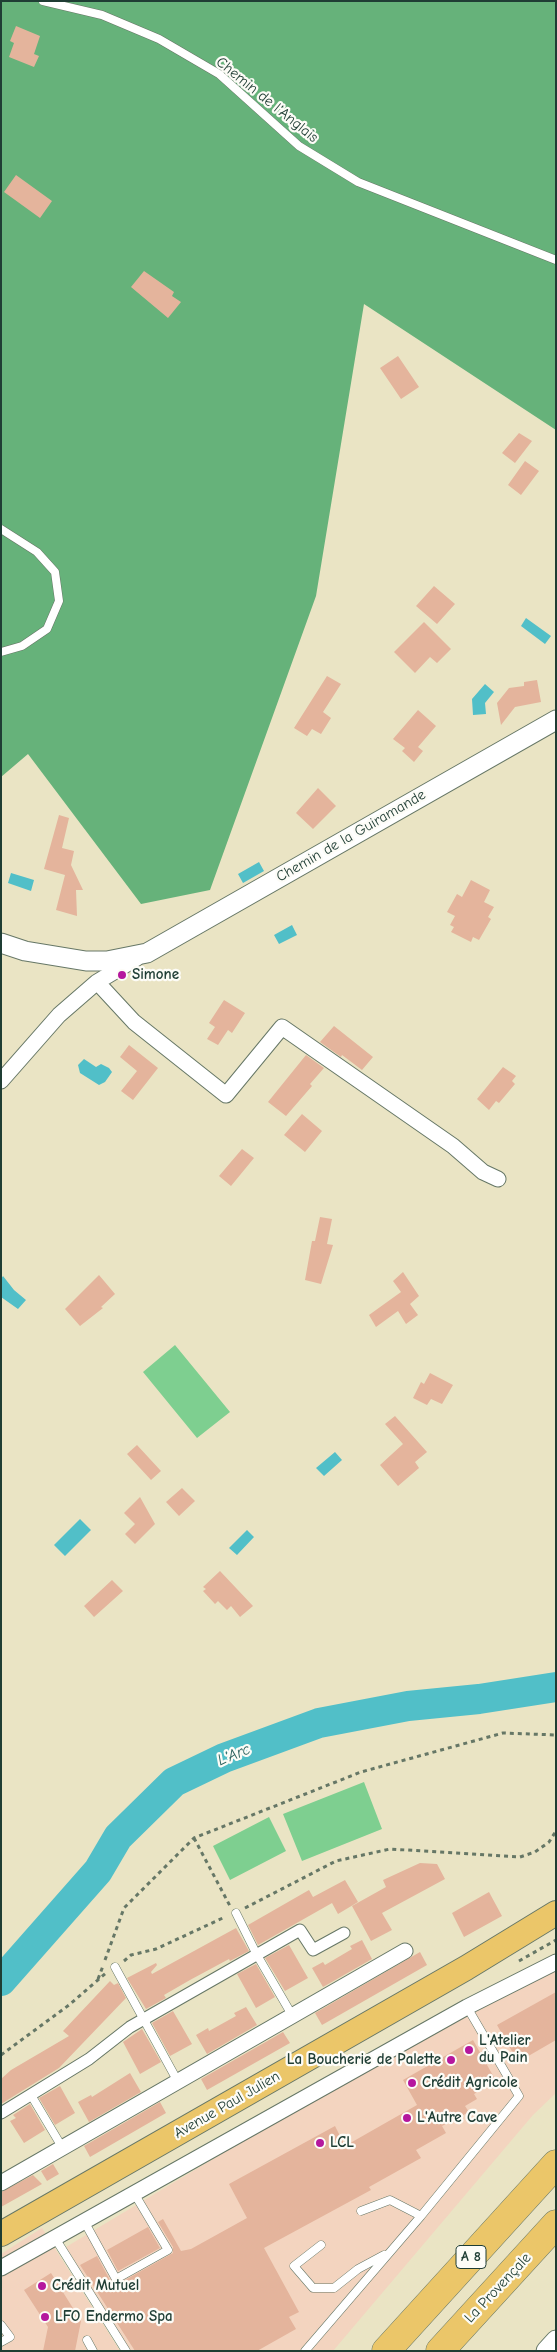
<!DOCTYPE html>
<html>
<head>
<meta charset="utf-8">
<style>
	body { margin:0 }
	#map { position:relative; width:557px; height:2352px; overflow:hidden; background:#eae4c4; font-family:"Comic Neue",sans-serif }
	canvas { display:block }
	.frame { position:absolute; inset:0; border:2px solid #1f3d34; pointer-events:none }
</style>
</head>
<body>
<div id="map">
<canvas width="557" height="2352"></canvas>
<div class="frame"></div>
</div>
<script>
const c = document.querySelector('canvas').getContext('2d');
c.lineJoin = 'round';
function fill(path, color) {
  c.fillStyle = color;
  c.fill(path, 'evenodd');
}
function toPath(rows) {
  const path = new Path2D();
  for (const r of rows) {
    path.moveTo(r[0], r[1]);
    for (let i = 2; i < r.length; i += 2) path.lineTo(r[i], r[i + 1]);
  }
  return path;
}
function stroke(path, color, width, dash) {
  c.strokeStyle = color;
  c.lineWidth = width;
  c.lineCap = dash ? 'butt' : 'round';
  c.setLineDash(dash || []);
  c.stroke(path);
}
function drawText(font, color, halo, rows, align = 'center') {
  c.font = font + ' "Comic Neue",sans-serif';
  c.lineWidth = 4.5;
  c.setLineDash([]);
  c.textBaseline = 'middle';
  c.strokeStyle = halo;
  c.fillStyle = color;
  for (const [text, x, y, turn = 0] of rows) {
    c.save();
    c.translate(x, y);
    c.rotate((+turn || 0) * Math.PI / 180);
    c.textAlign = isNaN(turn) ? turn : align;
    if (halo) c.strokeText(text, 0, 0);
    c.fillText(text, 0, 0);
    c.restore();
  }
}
fill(toPath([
	[556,1968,556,2093,533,2115,333,2351,130,2351,66,2247,467,2007],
	[42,2228,120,2351,1,2351,1,2254]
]), '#f3d4bf');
fill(toPath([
	[175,1345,230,1412,197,1438,143,1372],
	[364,1782,382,1829,302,1861,283,1814],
	[269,1817,286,1851,230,1880,213,1846]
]), '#7ecf90');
fill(toPath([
	[1,1,556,1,556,430,364,304,316,596,210,890,141,904,28,754,1,777]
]), '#66b27a');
fill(toPath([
	[526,618,551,636,545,644,521,626],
	[485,684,494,692,485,703,486,714,473,715,472,699],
	[259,862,264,871,243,883,238,874],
	[11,873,34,880,31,891,8,883],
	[292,925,297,935,279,944,274,935],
	[84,1059,96,1067,101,1064,109,1068,112,1072,105,1082,99,1085,80,1073,78,1065],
	[3,1276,14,1290,26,1300,18,1309,1,1297,1,1279],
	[335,1452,342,1460,324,1476,316,1468],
	[80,1519,91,1530,65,1556,54,1545],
	[247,1530,254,1537,237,1555,229,1548]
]), '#51bfc8');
stroke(toPath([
	[1,1981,98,1871,118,1837,174,1782,224,1758,319,1723,408,1706,479,1699,556,1687]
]), '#51bfc8', 30);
fill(toPath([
	[16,26,40,36,34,54,39,56,34,67,9,57,14,43,10,41],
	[16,175,52,201,40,218,4,192],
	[144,271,174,292,172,296,181,302,168,318,131,287],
	[398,356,419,387,401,399,380,368],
	[519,433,532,441,515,463,502,453],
	[525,461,539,471,521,495,508,485],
	[434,586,455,604,437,624,416,606],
	[424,622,451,649,437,663,430,657,415,673,394,652],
	[327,676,341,684,323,712,331,718,321,734,312,729,307,736,294,728],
	[537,680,541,702,515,707,501,725,497,703,509,688,524,686,524,682],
	[418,710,436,726,418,747,423,751,414,762,402,751,405,748,393,739],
	[318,788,336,806,313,829,296,813],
	[59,815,69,818,62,848,74,851,71,865,83,890,76,890,77,916,56,910,65,875,44,869],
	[471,880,490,890,484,902,494,907,488,917,491,919,479,940,473,937,471,942,451,932,454,927,450,925,455,916,447,912,457,894,462,897],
	[224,1000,245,1013,232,1033,228,1030,218,1045,207,1039,215,1027,209,1023],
	[334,1026,373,1057,362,1070,342,1055,341,1057,320,1042],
	[129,1045,158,1068,133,1100,121,1091,137,1071,120,1057],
	[306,1055,324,1068,310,1084,312,1086,286,1116,268,1102],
	[503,1067,516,1076,512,1081,515,1084,499,1103,496,1101,489,1110,477,1099],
	[302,1114,322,1131,305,1152,284,1135],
	[242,1149,254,1158,231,1186,219,1176],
	[320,1217,332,1219,327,1244,333,1245,321,1284,305,1280,312,1241,315,1241],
	[403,1272,419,1296,410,1304,418,1315,406,1324,398,1311,376,1327,369,1315,401,1292,393,1281],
	[99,1275,115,1294,101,1307,103,1308,80,1326,65,1309],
	[430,1373,453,1385,442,1404,431,1399,427,1405,413,1398,421,1382,424,1384],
	[395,1416,427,1452,415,1462,419,1468,398,1486,380,1465,403,1444,385,1424],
	[137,1445,161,1471,151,1480,127,1454],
	[182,1488,195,1501,179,1516,166,1502],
	[140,1497,155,1524,135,1544,125,1534,135,1524,124,1513],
	[220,1571,253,1606,240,1617,231,1606,227,1610,218,1601,215,1604,203,1591,206,1589,203,1587],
	[112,1580,123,1591,94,1617,84,1606],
	[420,1863,437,1864,445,1879,382,1913,392,1930,371,1941,352,1906,386,1887,383,1880],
	[345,1880,358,1902,338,1914,332,1903,258,1945,248,1925,309,1890,313,1897],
	[489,1892,502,1916,464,1937,452,1913],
	[236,1928,249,1951,230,1961,229,1959,190,1980,164,1995,166,1998,146,2009,127,1978,156,1963,157,1965,151,1972,152,1974],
	[362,1940,372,1959,323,1987,312,1968,323,1962,325,1965,352,1949,350,1946],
	[289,1945,308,1978,285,1991,265,1958],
	[420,1952,427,1965,322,2025,315,2013],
	[256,1964,275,1997,256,2008,237,1974],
	[110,1981,114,1985,118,1983,126,1998,59,2068,1,2104,1,2079,11,2070,69,2036,63,2031],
	[556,1992,556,2040,518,2062,497,2025],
	[246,2007,257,2025,207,2054,196,2035,208,2028,209,2031,236,2016,234,2013],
	[173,2011,192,2044,170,2056,152,2023],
	[142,2029,161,2062,140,2074,123,2042],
	[283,2032,290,2043,207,2090,201,2079],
	[473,2040,496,2081,474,2094,477,2099,465,2106,469,2112,442,2126,446,2133,416,2150,421,2158,369,2187,371,2190,264,2248,299,2312,289,2317,296,2329,257,2351,135,2351,80,2265,97,2256,111,2282,118,2284,173,2253,173,2247,158,2222,163,2219,181,2251,191,2249,247,2218,229,2184,335,2126,345,2146,417,2105,403,2080],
	[130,2073,141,2092,89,2122,78,2102,91,2095,92,2097],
	[60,2086,75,2113,55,2125,39,2098],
	[160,2102,166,2113,90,2157,84,2146],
	[30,2104,45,2130,24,2143,10,2121,16,2118,13,2115],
	[53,2164,59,2174,47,2181,41,2171],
	[33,2175,42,2184,1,2207,1,2192],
	[148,2227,160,2248,118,2271,107,2250],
	[51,2273,81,2321,75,2351,43,2351,48,2327,24,2290]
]), '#e4b49c');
const service = toPath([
	[43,1,102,15,159,39,219,74,299,146,358,182,556,260],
	[1,529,37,552,55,572,59,601,47,629,22,646,1,652],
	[236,1913,257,1955,292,2015],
	[115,1967,177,2080],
	[31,2095,62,2147],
	[361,2211,390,2200,421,2216],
	[84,2221,116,2279,168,2250,134,2193],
	[55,2238,126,2351],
	[321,2245,294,2266,313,2288,334,2288,358,2269,384,2255],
	[1,2325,10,2337,1,2342],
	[87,2340,93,2351],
	[305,2351,421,2216,519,2096,467,2007]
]);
const pedestrian = toPath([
	[1,2113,89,2059,130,2027,300,1930,313,1950,344,1933]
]);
const minor = toPath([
	[97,982,134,1022,226,1095,282,1027,453,1146,483,1172,498,1179],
	[1,1081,59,1015,97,982,137,958],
	[1,2183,405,1951],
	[1,2268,467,2007,556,1962]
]);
const tertiary = toPath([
	[1,943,25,951,86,961,107,961,147,953,556,720],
	[546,2351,556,2340]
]);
const primary = toPath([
	[1,2234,466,1968,556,1913]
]);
const motorway = toPath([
	[386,2351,556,2164],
	[440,2351,556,2224]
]);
stroke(service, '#676', 9);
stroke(pedestrian, '#676', 13);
stroke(minor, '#676', 17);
stroke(tertiary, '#676', 21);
stroke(primary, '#676', 26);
stroke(motorway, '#676', 29);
stroke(toPath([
	[194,1838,230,1906],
	[245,1908,336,1861,390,1849,520,1857,535,1852,549,1842,556,1831],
	[105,1960,124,1908,194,1838,361,1772,503,1733,556,1735],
	[124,1961,131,1955,156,1949,225,1917],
	[519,1961,556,1940],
	[98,1979,103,1966],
	[1,2055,69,2005,106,1973]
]), '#676', 3, [4, 4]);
stroke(service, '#fff', 8);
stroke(pedestrian, '#fff', 11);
stroke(minor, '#fff', 15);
stroke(tertiary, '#fff', 19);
stroke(primary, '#ebc669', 24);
stroke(motorway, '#ebc669', 28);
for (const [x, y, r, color] of [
	[122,975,5,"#b5179e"],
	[469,2050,5,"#b5179e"],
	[451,2060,5,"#b5179e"],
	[412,2083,5,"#b5179e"],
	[407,2118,5,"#b5179e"],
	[320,2143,5,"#b5179e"],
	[42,2286,5,"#b5179e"],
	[45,2317,5,"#b5179e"]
]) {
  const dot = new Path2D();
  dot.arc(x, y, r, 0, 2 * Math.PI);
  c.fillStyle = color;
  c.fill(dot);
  stroke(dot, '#fdfcf7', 2);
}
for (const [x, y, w] of [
	[471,2257,30]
]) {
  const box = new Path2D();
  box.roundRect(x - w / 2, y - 11.5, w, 23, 4);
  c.fillStyle = '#fdfcf7';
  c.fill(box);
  stroke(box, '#1f3d34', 1);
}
drawText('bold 14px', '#1f3d34', null, [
	["A 8",471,2257]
]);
drawText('15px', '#1f3d34', '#fdfcf7', [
	["Chemin de l'Anglais",267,100,39],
	["Chemin de la Guiramande",351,836,-30],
	["Avenue Paul Julien",227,2105,-30],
	["La Provençale",498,2288,-47]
]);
drawText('bold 15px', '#1f3d34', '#fdfcf7', [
	["Simone",132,975],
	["L'Atelier",479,2041],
	["du Pain",479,2058],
	["La Boucherie de Palette",441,2060,"right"],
	["Crédit Agricole",422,2083],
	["L'Autre Cave",417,2118],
	["LCL",330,2143],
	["Crédit Mutuel",52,2286],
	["LFO Endermo Spa",55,2317]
], 'left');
drawText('italic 16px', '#2e6460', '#fdfcf7', [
	["L'Arc",234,1755,-22]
]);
</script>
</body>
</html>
